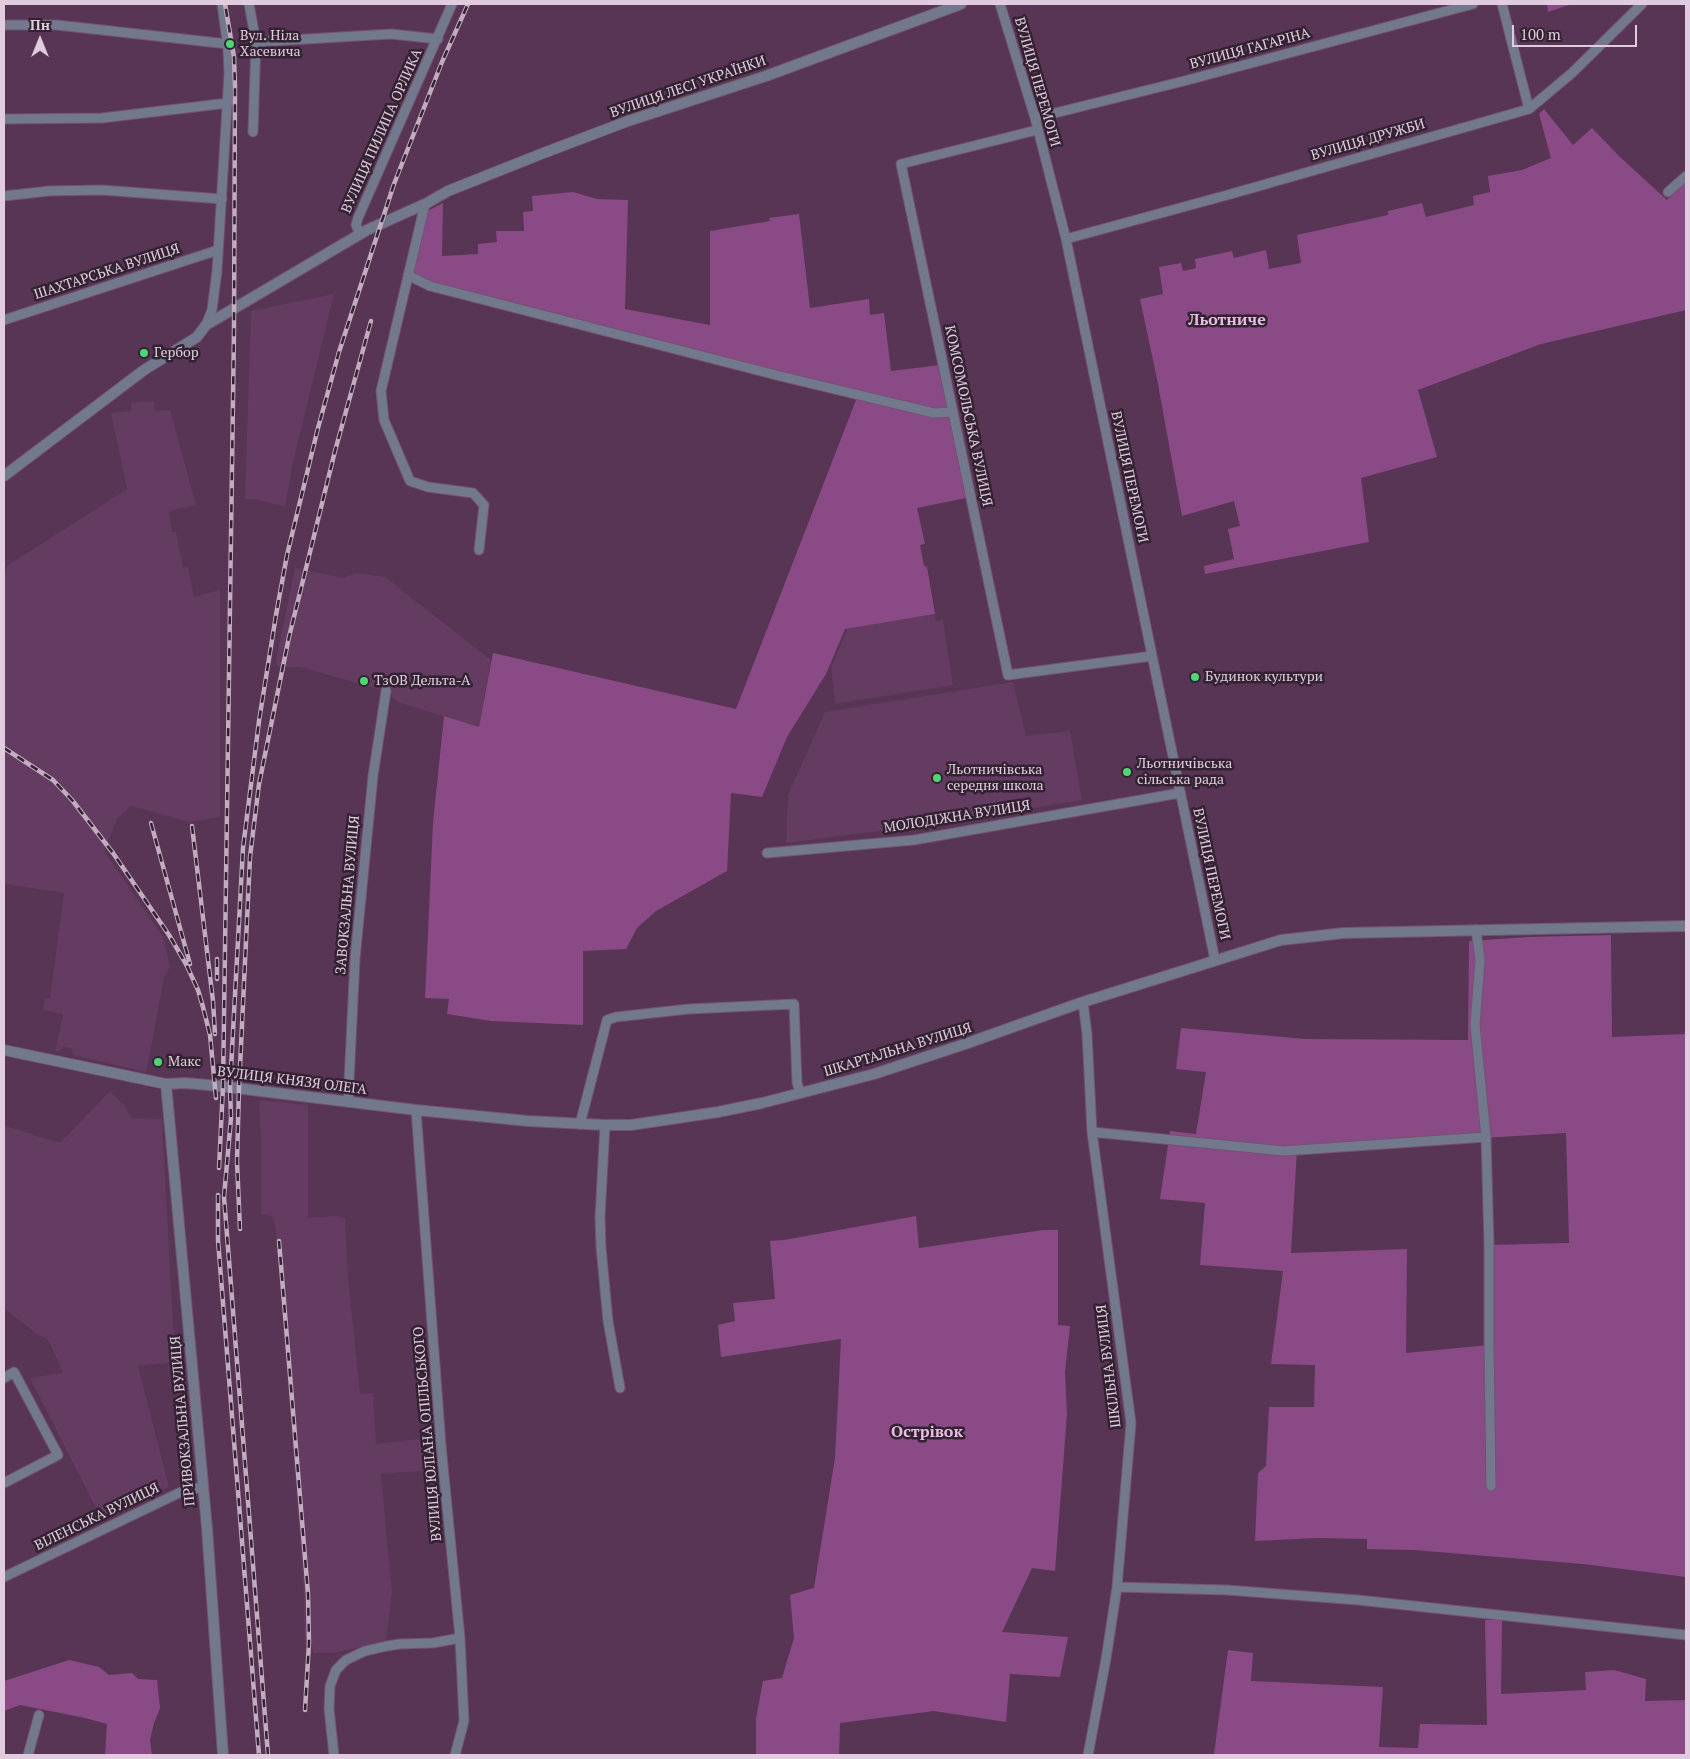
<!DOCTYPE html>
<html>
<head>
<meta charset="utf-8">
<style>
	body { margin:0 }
	#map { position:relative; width:1690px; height:1759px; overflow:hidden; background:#583555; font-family:"PT Serif",serif }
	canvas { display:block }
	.frame { position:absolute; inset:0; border:5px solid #e1ccdf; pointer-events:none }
	.north { position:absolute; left:15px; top:15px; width:50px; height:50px; -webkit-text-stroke:4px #332332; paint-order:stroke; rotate:0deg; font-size:14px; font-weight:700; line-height:20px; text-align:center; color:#e1ccdf }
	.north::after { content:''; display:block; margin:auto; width:18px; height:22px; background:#e1ccdf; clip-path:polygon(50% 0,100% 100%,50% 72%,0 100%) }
	.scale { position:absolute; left:1512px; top:25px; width:125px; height:22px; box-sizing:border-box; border:2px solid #e1ccdf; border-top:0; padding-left:6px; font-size:15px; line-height:18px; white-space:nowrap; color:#e1ccdf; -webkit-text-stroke:4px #332332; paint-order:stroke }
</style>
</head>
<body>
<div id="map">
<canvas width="1690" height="1759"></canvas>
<div class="frame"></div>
<div class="north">Пн</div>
<div class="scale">100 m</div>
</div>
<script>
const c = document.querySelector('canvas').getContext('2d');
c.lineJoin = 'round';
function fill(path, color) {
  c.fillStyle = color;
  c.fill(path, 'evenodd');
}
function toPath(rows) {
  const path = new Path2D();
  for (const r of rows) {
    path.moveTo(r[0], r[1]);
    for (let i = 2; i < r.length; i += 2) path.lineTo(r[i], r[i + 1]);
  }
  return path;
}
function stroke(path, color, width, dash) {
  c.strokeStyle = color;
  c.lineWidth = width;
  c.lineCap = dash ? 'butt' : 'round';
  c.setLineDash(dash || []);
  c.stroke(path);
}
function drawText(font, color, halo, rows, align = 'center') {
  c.font = font + ' "PT Serif",serif';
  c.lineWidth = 5;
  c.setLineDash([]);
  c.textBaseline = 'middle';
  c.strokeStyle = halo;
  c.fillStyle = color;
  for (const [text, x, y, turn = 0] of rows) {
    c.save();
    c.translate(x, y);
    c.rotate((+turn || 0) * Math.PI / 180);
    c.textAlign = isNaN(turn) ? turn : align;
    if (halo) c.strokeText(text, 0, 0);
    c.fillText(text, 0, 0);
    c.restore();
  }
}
fill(toPath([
	[334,294,293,462,285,507,255,499,245,499,251,311],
	[144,401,145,402,154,401,155,411,170,410,196,505,169,511,172,532,176,532,183,568,188,567,194,597,220,590,220,817,189,822,131,806,117,819,104,851,163,937,170,966,164,979,146,1072,73,1055,71,1048,63,1047,58,1052,55,1052,63,1014,43,1010,45,998,50,998,64,893,4,884,4,577,7,566,127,489,111,413,131,411,131,403],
	[295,568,344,578,356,573,385,577,491,660,479,727,397,702,388,692,301,667,283,667,275,665],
	[935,614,936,621,943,620,953,685,835,704,831,667,848,628],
	[1013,682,1026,736,1070,731,1082,800,934,824,786,843,788,795,825,712],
	[110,1091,124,1105,131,1118,162,1119,175,1362,138,1366,169,1487,101,1518,30,1378,63,1373,48,1339,38,1335,4,1308,4,1125,52,1141,61,1142],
	[259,1100,308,1105,308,1216,306,1218,337,1216,345,1218,348,1277,360,1394,373,1393,376,1444,428,1438,432,1470,381,1474,392,1592,386,1641,334,1653,313,1653,312,1644,305,1645,304,1594,276,1228,272,1216,261,1214,261,1139]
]), '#643b61');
fill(toPath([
	[1547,4,1572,4,1548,12],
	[1544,109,1573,145,1592,128,1619,156,1667,200,1686,181,1686,310,1541,344,1418,390,1437,457,1361,478,1369,542,1205,574,1204,566,1234,559,1228,529,1240,526,1234,501,1182,516,1157,379,1140,299,1163,294,1159,267,1181,263,1183,271,1196,268,1195,259,1232,251,1234,258,1266,250,1269,269,1301,263,1297,235,1388,215,1388,211,1422,203,1426,217,1474,205,1473,196,1490,192,1488,176,1522,170,1551,158,1539,114],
	[573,192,597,199,628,200,625,309,710,325,710,231,770,221,769,218,799,214,810,308,869,299,870,315,884,313,891,371,940,365,966,498,917,508,925,544,920,545,924,566,927,567,935,614,845,629,826,674,787,737,762,797,731,793,727,871,656,911,637,928,626,949,583,951,583,1025,491,1021,447,1014,449,999,425,998,433,823,444,716,479,727,493,653,736,709,858,395,413,277,426,212,443,203,442,256,478,254,478,244,497,242,496,231,524,231,523,212,533,211,532,196],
	[1611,935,1612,1037,1686,1034,1686,1577,1583,1564,1414,1550,1367,1549,1367,1539,1317,1538,1255,1541,1258,1473,1266,1466,1269,1407,1314,1407,1315,1365,1271,1364,1283,1271,1200,1265,1205,1203,1160,1199,1170,1131,1196,1134,1206,1072,1176,1069,1181,1028,1306,1039,1468,1040,1469,941,1529,937],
	[1566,1133,1569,1243,1489,1245,1489,1345,1406,1353,1407,1249,1291,1253,1297,1149],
	[916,1216,919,1248,1043,1230,1058,1230,1058,1325,1070,1326,1065,1372,1067,1414,1055,1571,1032,1568,1002,1632,1068,1637,1060,1677,1010,1674,1006,1722,934,1711,840,1723,839,1755,756,1755,756,1719,763,1681,782,1678,794,1638,790,1595,814,1588,835,1458,841,1339,721,1357,718,1325,735,1321,733,1303,775,1299,770,1241,784,1240],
	[1485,1620,1502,1620,1501,1694,1586,1690,1585,1672,1614,1670,1646,1679,1645,1701,1686,1700,1686,1755,1224,1755,1214,1754,1228,1650,1253,1653,1251,1681,1383,1687,1379,1747,1418,1748,1420,1724,1487,1725],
	[69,1660,99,1667,109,1675,132,1673,138,1679,157,1680,160,1708,154,1723,150,1740,152,1755,105,1755,107,1724,85,1718,20,1705,4,1711,4,1681]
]), '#8a4a86');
const minor = toPath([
	[249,4,256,42,253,132],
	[1000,4,1035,118,1066,239,1215,960],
	[1502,4,1529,109],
	[4,25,57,25,228,44],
	[256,42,391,34,438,39],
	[1035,118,1184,81,1473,4],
	[4,119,102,118,228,103],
	[1037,130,901,164,1008,675,1152,656],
	[1668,192,1686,176],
	[4,196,49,191,102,190,222,199],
	[427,203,425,204,381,391,384,420,410,481,428,487,473,493,484,505,479,550],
	[360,234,356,225,358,218,452,4],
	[1066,239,1231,194,1529,109,1572,73,1642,4],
	[408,275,430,286,780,376,934,413,953,412],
	[4,320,218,250],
	[206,325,212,310,217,271,229,74,228,49,222,4],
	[767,853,914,840,1180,793],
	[1476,930,1480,960,1475,1025,1486,1137,1489,1245,1489,1345,1491,1486],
	[1083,1002,1087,1034,1092,1132,1131,1423,1117,1587,1106,1659,1088,1755],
	[348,1102,355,959,373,776,386,691],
	[416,1110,441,1445,460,1638,464,1721,455,1755],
	[580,1124,607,1020,616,1017,689,1009,794,1004,797,1082,800,1093],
	[605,1125,600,1217,601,1247,608,1321,620,1388],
	[1092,1132,1284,1151,1486,1137],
	[4,1378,14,1372,58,1455,4,1483],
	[4,1577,183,1491,203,1487],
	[1117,1587,1227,1590,1358,1600,1686,1635],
	[28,1755,39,1715],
	[334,1755,329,1709,330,1686,336,1670,346,1660,365,1651,387,1646,400,1644,433,1643,460,1638]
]);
const tertiary = toPath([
	[427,203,448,191,541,154,628,121,766,76,961,4],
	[4,476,144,370,197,337,206,325,367,230,425,204],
	[4,1050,166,1084,185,1083,219,1086,416,1110,528,1121,605,1125,631,1125,718,1112,762,1103,874,1074,965,1044,1083,1002,1281,940,1344,933,1686,926],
	[166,1084,207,1528,223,1755]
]);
stroke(minor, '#735371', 11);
stroke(tertiary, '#735371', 12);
stroke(minor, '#72798d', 9);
stroke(tertiary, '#72798d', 10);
const rail = toPath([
	[4,748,53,780,72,800,113,853,169,935,186,964,198,990,203,1007,210,1035,216,1098],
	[151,823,190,964],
	[192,826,213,1001,215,1034],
	[217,959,217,979],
	[219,1168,223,1086,234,330,235,85,234,57,225,4],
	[218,1195,218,1240,259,1755],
	[240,1229,237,1162,239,1088,250,857,259,784,289,637,335,451,371,321],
	[279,1241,308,1594,309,1643,305,1710],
	[268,1755,224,1197,231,1118,230,1087,243,848,259,721,276,615,287,555,318,428,339,352,394,184,442,62,468,4]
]);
stroke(rail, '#c3abc1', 4.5);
stroke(rail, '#332332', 2.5, [8]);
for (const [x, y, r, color] of [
	[230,44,5,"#4ed675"],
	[144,353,5,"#4ed675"],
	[1195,677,5,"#4ed675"],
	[364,681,5,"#4ed675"],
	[1127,772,5,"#4ed675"],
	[937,778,5,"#4ed675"],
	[158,1062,5,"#4ed675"]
]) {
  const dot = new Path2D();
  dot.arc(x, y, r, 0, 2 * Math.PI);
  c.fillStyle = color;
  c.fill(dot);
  stroke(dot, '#332332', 2);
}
drawText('14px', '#e1ccdf', '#332332', [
	["Вул. Ніла",240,36],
	["Хасевича",240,52],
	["Гербор",154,353],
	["Будинок культури",1205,677],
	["ТзОВ Дельта-А",374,681],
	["Льотничівська",1137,764],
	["сільська рада",1137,780],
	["Льотничівська",947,770],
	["середня школа",947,786],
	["Макс",168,1062]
], 'left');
drawText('14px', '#e1ccdf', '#332332', [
	["ВУЛИЦЯ ГАГАРІНА",1250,49,-15],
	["ВУЛИЦЯ ПЕРЕМОГИ",1037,82,74],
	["ВУЛИЦЯ ЛЕСІ УКРАЇНКИ",688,87,-19],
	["ВУЛИЦЯ ПИЛИПА ОРЛИКА",382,131,-66],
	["ВУЛИЦЯ ДРУЖБИ",1368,140,-16],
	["ШАХТАРСЬКА ВУЛИЦЯ",107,272,-18],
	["КОМСОМОЛЬСЬКА ВУЛИЦЯ",968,416,78],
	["ВУЛИЦЯ ПЕРЕМОГИ",1129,477,78],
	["МОЛОДІЖНА ВУЛИЦЯ",957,817,-9],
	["ВУЛИЦЯ ПЕРЕМОГИ",1211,874,78],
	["ЗАВОКЗАЛЬНА ВУЛИЦЯ",348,895,-85],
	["ШКАРТАЛЬНА ВУЛИЦЯ",898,1050,-17],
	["ВУЛИЦЯ КНЯЗЯ ОЛЕГА",292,1081,7],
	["ШКІЛЬНА ВУЛИЦЯ",1109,1366,-97],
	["ПРИВОКЗАЛЬНА ВУЛИЦЯ",183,1421,-95],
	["ВУЛИЦЯ ЮЛІАНА ОПІЛЬСЬКОГО",428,1434,-95],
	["ВІЛЕНСЬКА ВУЛИЦЯ",97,1517,-26]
]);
drawText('bold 16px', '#e8bde4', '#332332', [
	["Льотниче",1227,320],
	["Острівок",927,1432]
]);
</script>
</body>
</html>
